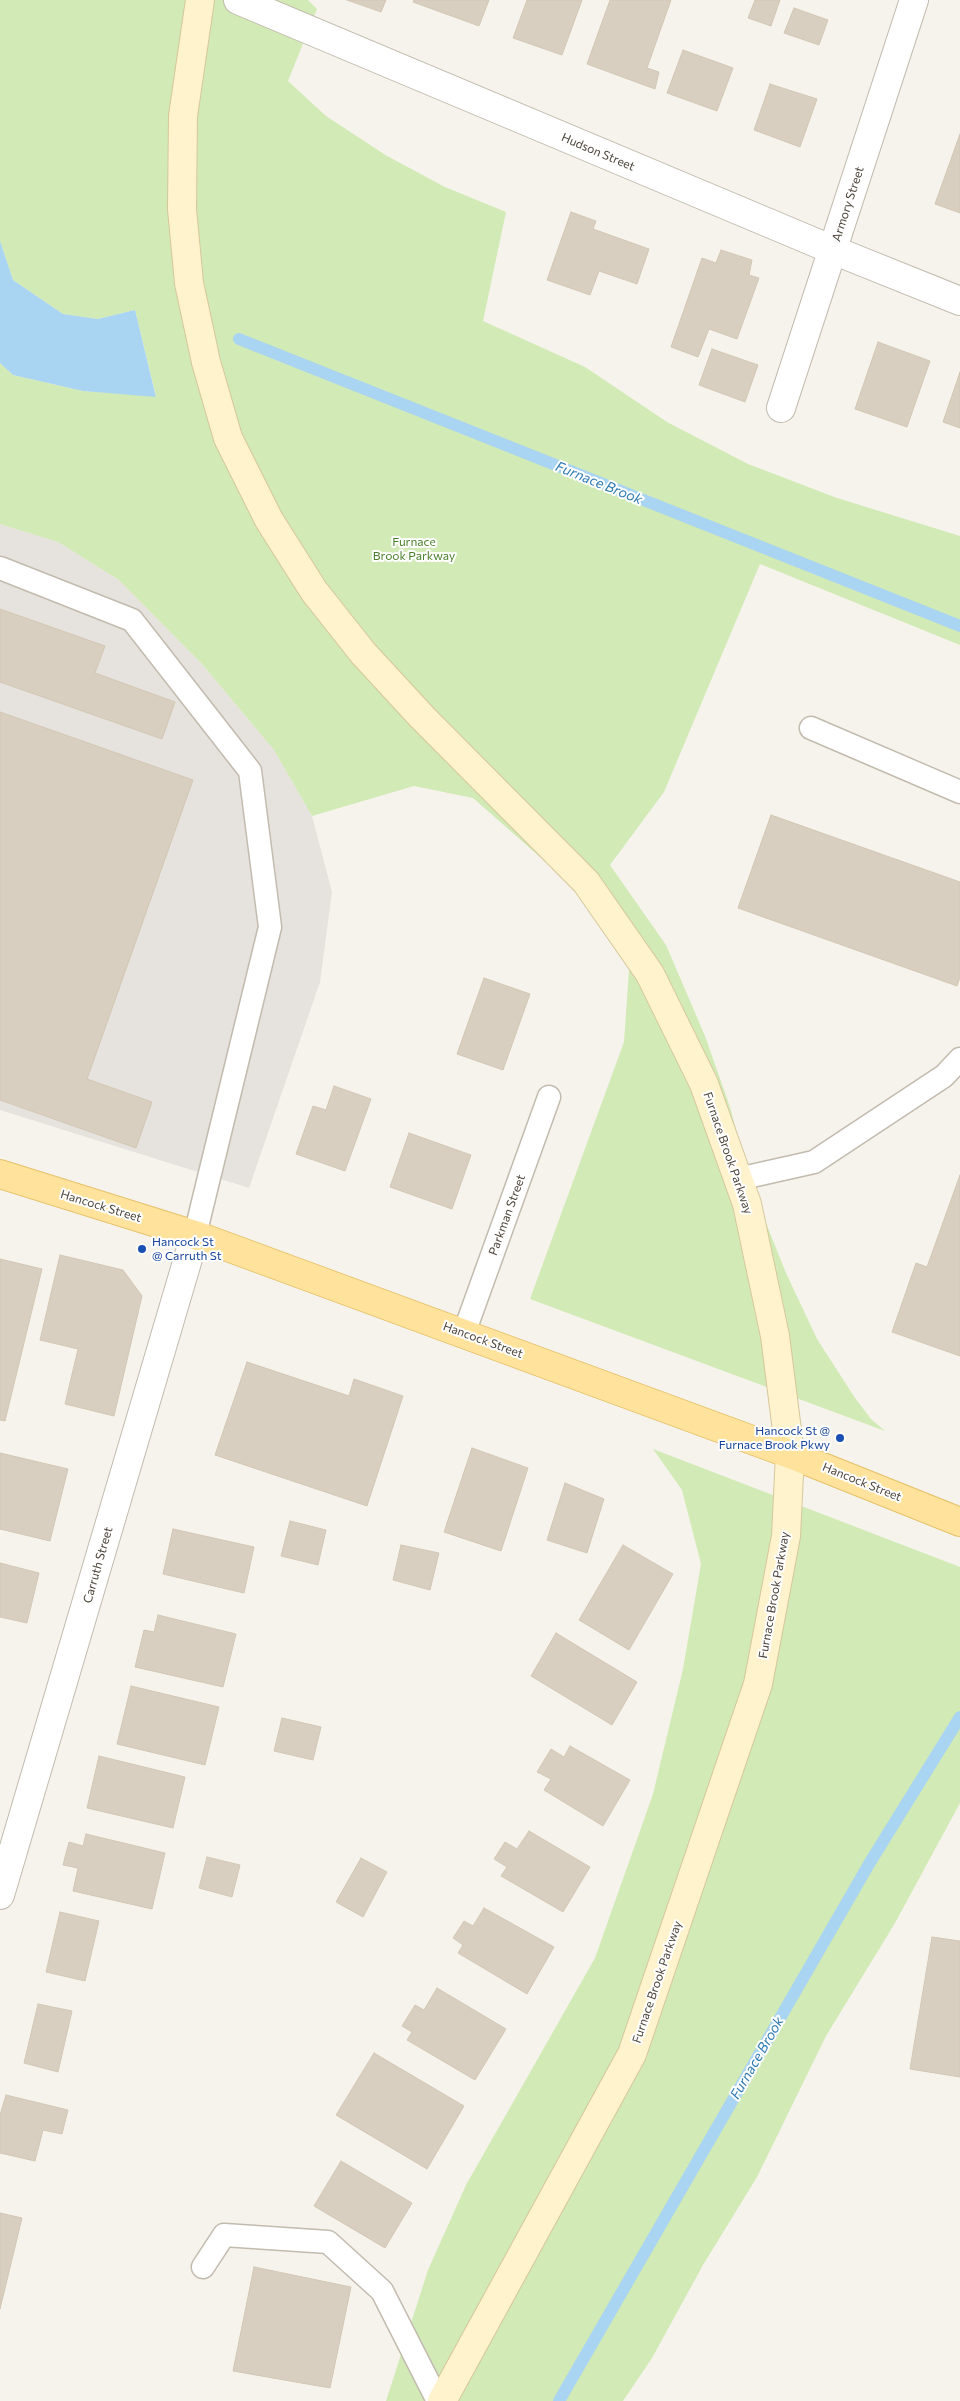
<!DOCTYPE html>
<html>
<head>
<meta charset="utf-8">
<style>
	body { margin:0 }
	canvas { display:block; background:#f6f3ec }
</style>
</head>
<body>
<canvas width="960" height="2401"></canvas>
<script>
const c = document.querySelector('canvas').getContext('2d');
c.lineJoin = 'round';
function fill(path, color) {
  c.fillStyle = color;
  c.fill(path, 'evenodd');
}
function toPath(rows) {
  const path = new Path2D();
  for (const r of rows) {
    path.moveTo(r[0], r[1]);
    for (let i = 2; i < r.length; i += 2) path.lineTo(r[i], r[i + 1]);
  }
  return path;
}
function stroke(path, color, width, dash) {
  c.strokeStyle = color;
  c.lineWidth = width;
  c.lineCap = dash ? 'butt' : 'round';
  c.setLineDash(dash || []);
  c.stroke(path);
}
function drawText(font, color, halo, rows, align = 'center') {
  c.font = font + ' Commissioner,sans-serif';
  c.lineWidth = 4;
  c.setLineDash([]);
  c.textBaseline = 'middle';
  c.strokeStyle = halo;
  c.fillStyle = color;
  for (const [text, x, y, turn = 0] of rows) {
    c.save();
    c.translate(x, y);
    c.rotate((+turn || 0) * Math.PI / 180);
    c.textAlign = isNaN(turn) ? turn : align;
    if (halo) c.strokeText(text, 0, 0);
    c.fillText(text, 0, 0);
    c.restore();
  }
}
fill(toPath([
	[0,524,58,542,119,580,202,664,274,750,312,816,332,892,320,982,249,1188,0,1110]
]), '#e6e2dd');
fill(toPath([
	[0,0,308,0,317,9,288,81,326,116,387,156,445,187,506,212,483,321,585,367,667,422,748,464,837,498,960,536,960,645,760,564,664,792,610,865,666,945,705,1036,730,1107,750,1183,786,1273,817,1339,855,1398,871,1419,885,1431,530,1299,624,1042,629,969,595,917,565,879,473,798,414,786,312,816,274,750,202,664,119,580,58,542,0,524,0,363,13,375,83,391,156,396,135,310,98,319,63,314,13,280,0,241],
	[653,1449,960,1567,960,1803,895,1923,826,2036,757,2177,703,2265,652,2358,623,2401,386,2401,428,2270,466,2185,595,1958,653,1794,683,1669,701,1564,682,1490]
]), '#d2eab5');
fill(toPath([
	[0,241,13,280,63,314,98,319,135,310,156,397,83,391,13,375,0,363]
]), '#a9d4f2');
stroke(toPath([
	[239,339,960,626],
	[559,2401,869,1864,960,1717]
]), '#a9d4f2', 12);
const building = toPath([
	[347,0,386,0,381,12,347,0],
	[414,0,489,0,479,26,413,2,414,0],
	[527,0,582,0,562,55,513,38,527,0],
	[610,0,671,0,647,68,659,72,655,89,587,64,610,0],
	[755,0,780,0,771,26,748,18,755,0],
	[794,8,828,20,819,45,784,33,794,8],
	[683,50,733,68,717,111,667,93,683,50],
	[770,84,817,99,800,147,754,130,770,84],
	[960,134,960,213,935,204,960,134],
	[571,212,596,221,593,229,649,249,637,284,599,271,590,295,547,280,571,212],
	[721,250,752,260,749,275,759,278,737,339,709,329,698,357,671,347,702,258,716,263,721,250],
	[878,342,930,361,907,427,855,409,878,342],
	[712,349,758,365,745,402,699,385,712,349],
	[960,372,960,428,943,422,960,372],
	[0,609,105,646,95,673,175,702,162,739,0,682,0,609],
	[0,712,193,780,87,1079,152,1102,136,1148,0,1100,0,712],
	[771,815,960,882,960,977,957,986,738,908,771,815],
	[484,978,530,994,503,1070,457,1054,484,978],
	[334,1086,371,1099,345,1171,296,1154,313,1106,326,1110,334,1086],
	[409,1133,471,1155,452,1209,390,1187,409,1133],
	[960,1175,960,1356,892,1332,916,1263,927,1267,960,1175],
	[60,1255,123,1270,142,1296,114,1416,65,1404,78,1349,40,1340,60,1255],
	[0,1259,42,1269,5,1421,0,1420,0,1259],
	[247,1362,349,1396,354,1379,403,1396,367,1506,215,1455,247,1362],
	[472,1448,528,1468,501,1551,444,1532,472,1448],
	[0,1453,68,1469,50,1541,0,1529,0,1453],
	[565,1483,604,1499,587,1553,547,1540,565,1483],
	[290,1521,326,1530,318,1565,281,1556,290,1521],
	[173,1529,254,1547,244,1593,163,1574,173,1529],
	[401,1545,439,1553,430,1590,393,1580,401,1545],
	[623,1545,673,1574,629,1650,579,1620,623,1545],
	[0,1563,39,1573,27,1623,0,1617,0,1563],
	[158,1615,236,1634,223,1687,135,1667,144,1630,154,1632,158,1615],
	[556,1633,637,1682,612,1725,531,1676,556,1633],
	[131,1686,219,1707,205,1765,117,1744,131,1686],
	[282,1718,321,1727,313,1760,274,1751,282,1718],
	[570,1746,630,1780,603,1826,544,1790,551,1779,537,1772,551,1749,564,1757,570,1746],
	[99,1756,185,1777,173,1828,87,1808,99,1756],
	[529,1831,590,1867,563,1912,501,1876,507,1867,494,1859,505,1842,517,1849,529,1831],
	[86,1834,165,1853,152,1909,73,1891,78,1868,63,1865,69,1842,83,1846,86,1834],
	[207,1857,240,1865,232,1897,199,1888,207,1857],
	[361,1858,387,1872,363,1917,336,1902,361,1858],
	[484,1908,554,1947,527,1994,458,1953,463,1945,453,1938,464,1921,473,1926,484,1908],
	[60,1912,99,1921,85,1981,46,1972,60,1912],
	[932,1937,960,1941,960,2077,910,2069,932,1937],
	[437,1988,506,2029,475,2080,407,2040,412,2032,402,2026,415,2005,424,2010,437,1988],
	[38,2004,72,2011,58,2072,24,2063,38,2004],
	[374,2053,464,2106,427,2169,336,2115,374,2053],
	[6,2095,68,2110,62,2134,43,2130,35,2161,0,2153,0,2115,6,2095],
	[341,2161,412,2203,385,2248,314,2206,341,2161],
	[0,2213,22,2218,0,2309,0,2213],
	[254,2267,351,2287,330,2388,233,2371,254,2267]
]);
fill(building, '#d8cfc1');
stroke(building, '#d3c7b4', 1);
const service = toPath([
	[0,568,132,620,250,771,270,927,195,1235],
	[811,728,960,792],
	[738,1179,814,1162,944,1076,960,1059],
	[464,1333,549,1097],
	[203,2267,224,2235,328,2242,382,2291,438,2401]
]);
const minor = toPath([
	[238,0,833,250,960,301],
	[781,408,914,0],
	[0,1895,195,1235]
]);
const secondary = toPath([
	[200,0,183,116,182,209,189,283,206,362,228,438,269,520,314,591,363,653,422,717,586,882,650,974,704,1084,747,1204,775,1336,790,1454,786,1536,758,1684,632,2054,442,2401]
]);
const primary = toPath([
	[0,1174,195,1235,790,1454,960,1522]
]);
stroke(service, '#c2bbae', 25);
stroke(minor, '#c2bbae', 30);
stroke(secondary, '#d6c79b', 30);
stroke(primary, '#e6c16a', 30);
stroke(service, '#fff', 22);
stroke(minor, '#fff', 28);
stroke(secondary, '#fff3cd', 28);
stroke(primary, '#ffe39c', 28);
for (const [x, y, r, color] of [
	[142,1249,5,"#1a4fb4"],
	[840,1438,5,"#1a4fb4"]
]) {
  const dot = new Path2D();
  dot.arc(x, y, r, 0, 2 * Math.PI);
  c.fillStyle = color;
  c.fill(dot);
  stroke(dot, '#fff', 2);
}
drawText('12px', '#4b4439', '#fff', [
	["Hudson Street",598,152,23],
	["Armory Street",848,204,-72],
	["Furnace Brook Parkway",728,1153,71],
	["Hancock Street",101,1206,17],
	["Parkman Street",507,1215,-70],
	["Hancock Street",483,1340,20],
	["Hancock Street",862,1482,22],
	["Carruth Street",98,1565,-74],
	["Furnace Brook Parkway",774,1595,-80],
	["Furnace Brook Parkway",657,1982,-71]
]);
drawText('12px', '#4a7f2a', '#fff', [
	["Furnace",414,542],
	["Brook Parkway",414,556]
]);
drawText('12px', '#164399', '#fff', [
	["Hancock St",152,1242],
	["@ Carruth St",152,1256],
	["Hancock St @",830,1431,"right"],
	["Furnace Brook Pkwy",830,1445,"right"]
], 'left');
drawText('italic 14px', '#2e7ab2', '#fff', [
	["Furnace Brook",599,483,22],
	["Furnace Brook",757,2058,-60]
]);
</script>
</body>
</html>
